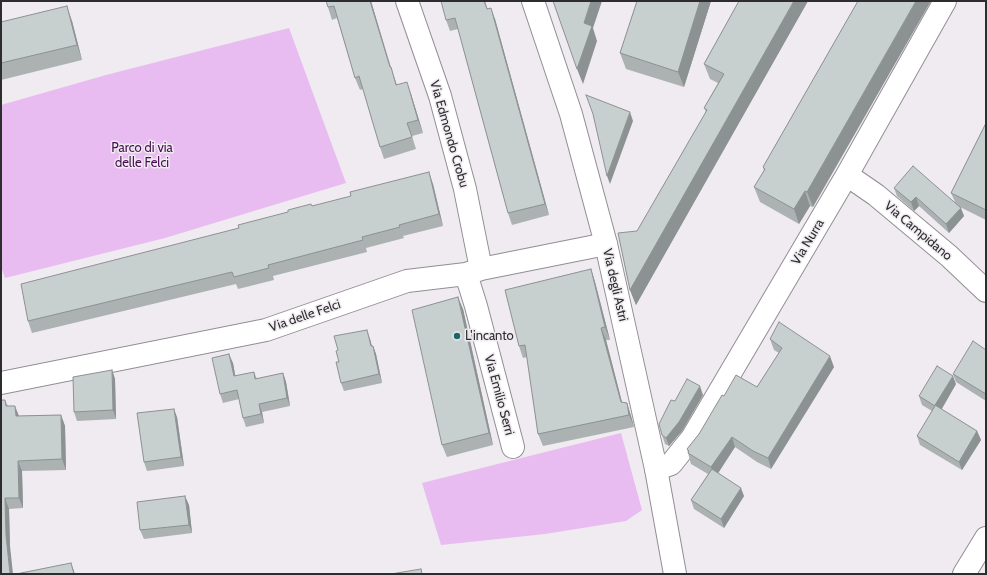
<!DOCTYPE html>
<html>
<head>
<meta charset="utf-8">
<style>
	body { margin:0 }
	#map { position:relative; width:987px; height:575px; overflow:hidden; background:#efebf0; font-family:Cabin,sans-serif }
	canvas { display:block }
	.frame { position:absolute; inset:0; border:2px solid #2d2c2e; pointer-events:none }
</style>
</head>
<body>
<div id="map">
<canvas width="987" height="575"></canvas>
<div class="frame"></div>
</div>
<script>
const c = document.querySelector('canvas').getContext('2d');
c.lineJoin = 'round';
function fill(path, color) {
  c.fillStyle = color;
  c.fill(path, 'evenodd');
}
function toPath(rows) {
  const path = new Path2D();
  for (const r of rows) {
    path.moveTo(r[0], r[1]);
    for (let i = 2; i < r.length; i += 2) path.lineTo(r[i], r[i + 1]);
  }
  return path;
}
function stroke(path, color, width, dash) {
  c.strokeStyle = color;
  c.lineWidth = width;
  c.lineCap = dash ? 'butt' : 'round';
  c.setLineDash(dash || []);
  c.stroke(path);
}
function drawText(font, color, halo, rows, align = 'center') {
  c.font = font + ' Cabin,sans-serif';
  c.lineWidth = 3;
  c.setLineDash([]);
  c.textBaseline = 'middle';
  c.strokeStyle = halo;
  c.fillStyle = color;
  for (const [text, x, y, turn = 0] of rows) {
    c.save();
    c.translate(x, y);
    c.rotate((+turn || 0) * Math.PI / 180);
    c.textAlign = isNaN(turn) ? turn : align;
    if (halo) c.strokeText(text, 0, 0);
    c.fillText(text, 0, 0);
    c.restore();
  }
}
fill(toPath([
	[289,28,346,183,165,238,5,278,1,267,1,105,106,75],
	[621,433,642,510,626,521,545,534,441,545,422,483]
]), '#e8bcf0');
const minor = toPath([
	[407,1,440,96,465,189,481,269],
	[847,175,876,195,949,256,986,291],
	[466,274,476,306,513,447],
	[1,383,266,330,407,281,466,274,481,269,606,244],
	[656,469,671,464,692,438,847,175,945,1],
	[964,574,986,538]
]);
const tertiary = toPath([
	[533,1,571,114,606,244,656,469,675,574]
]);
stroke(minor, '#928e93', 24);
stroke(tertiary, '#928e93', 24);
stroke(minor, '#fff', 22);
stroke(tertiary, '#fff', 22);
fill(toPath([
	[326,1,371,1,391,67,397,85,411,94,423,133,412,136,416,149,384,159,380,147,363,89,360,90,355,78,337,18,332,20],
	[637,1,711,1,684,87,626,69,620,53],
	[739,1,808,1,636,305,630,290,637,231,706,112,704,108,718,83,710,79,704,64],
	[858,1,813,207,810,206,799,224,760,202,754,187,764,171,763,167],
	[488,9,495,19,549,215,512,225,508,213,458,29,450,31,446,20],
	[72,21,82,60,1,80,1,22],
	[986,123,986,220,960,207,964,216,949,233,919,206,914,211,897,196,894,188,955,202,951,193],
	[433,184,443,226,403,236,404,238,366,248,367,252,273,276,274,280,238,289,236,284,32,333,28,321,239,228,312,206],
	[591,269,595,282,610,340,606,340,622,402,627,403,631,416,634,427,543,446,538,434,527,357,523,358,519,346],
	[463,309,493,445,447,457,442,445],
	[370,339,372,346,373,346,376,354,382,383,344,391,341,383,339,362],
	[770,339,834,367,771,469,757,462,735,447,718,473,744,496,724,528,694,509,691,500,708,474,691,464,688,453,687,449,699,434,724,396,757,387,779,353,774,350],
	[986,350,986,401,956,382,953,374],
	[233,363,235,376,254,372,257,379,283,373,286,382,290,406,262,412,264,423,246,427,243,418,239,399,223,403,220,394],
	[112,370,115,379,116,419,77,421,74,412],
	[956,384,941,409,977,431,981,440,962,470,920,445,917,436,932,411,922,405,919,396],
	[703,395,682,431,669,446,665,444,662,435,675,401],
	[5,400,8,406,19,416,61,415,65,426,66,470,22,471,23,508,9,509,10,546,1,574],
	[177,417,184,466,147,471,144,462],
	[189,505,192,533,144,539,140,530]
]), '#acb2b2');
fill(toPath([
	[370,1,371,1,394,80,390,67],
	[484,1,485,1,491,20,487,9],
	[591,1,602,1,593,28,597,41,583,84,577,69,584,23],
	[700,1,711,1,684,87,678,72],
	[794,1,808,1,636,305,630,290],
	[916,1,931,1,813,207,807,192],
	[67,6,72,21,82,60,77,45],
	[491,8,495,19,549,215,545,204],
	[407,82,411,94,423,133,418,120],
	[630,112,633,121,610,184,607,176],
	[429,172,433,184,443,226,439,214],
	[805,191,810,206,799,224,794,209],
	[916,197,919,206,914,211,911,202],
	[961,208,964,216,949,233,946,224],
	[591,269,595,282,610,340,605,327],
	[458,297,463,309,493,445,489,433],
	[601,328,606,340,625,414,621,402],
	[367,330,370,339,374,355,371,346],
	[373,346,376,354,382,383,379,374],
	[229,354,233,363,237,385,234,376],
	[830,356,834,367,771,469,768,458],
	[112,370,115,379,116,419,113,410],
	[283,373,286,382,290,406,287,398],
	[953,376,956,384,939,414,935,405],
	[700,386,703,395,682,431,669,446,666,438],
	[627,403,631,416,634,427,629,415],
	[259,404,262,412,264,423,261,414],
	[15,406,19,416,16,416],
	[174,409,177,417,184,466,181,457],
	[61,415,65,426,66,470,62,459],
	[977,431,981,440,962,470,959,462],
	[732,437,735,447,715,478,711,467],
	[18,461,22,471,23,508,19,498],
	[741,488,744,496,724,528,721,519],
	[185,496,189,505,192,533,189,525],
	[5,498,9,509,10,546,13,574,10,574,6,535],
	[71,563,75,574,74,574]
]), '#8c9191');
const building = toPath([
	[326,1,370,1,390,67,391,67,396,85,407,82,418,120,407,123,412,137,380,147,359,76,355,78,334,6,328,7,326,1],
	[441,1,484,1,487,9,491,8,545,204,508,213,455,18,446,20,441,1],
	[553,1,591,1,584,23,592,26,577,69,553,1],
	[637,1,700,1,678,72,620,53,637,1],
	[739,1,794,1,630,290,618,233,637,231,707,110,704,108,724,74,704,64,739,1],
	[858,1,916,1,807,192,805,191,794,209,754,187,765,169,763,167,858,1],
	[67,6,77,45,1,63,1,22,67,6],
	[586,95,630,112,607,176,593,114,586,95],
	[986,123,986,210,951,193,986,123],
	[913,166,961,208,946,224,916,197,911,202,894,188,913,166],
	[429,172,439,214,399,225,400,227,362,237,363,240,268,265,269,268,234,277,232,272,28,321,21,284,239,228,238,225,288,212,288,210,311,204,312,206,351,196,350,192,429,172],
	[591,269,605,327,601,328,621,402,627,403,629,415,538,434,525,345,519,346,505,290,591,269],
	[458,297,489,433,442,445,412,310,458,297],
	[779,322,830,356,768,458,753,451,732,437,711,467,688,453,689,451,687,449,699,434,722,395,724,396,736,375,757,387,782,348,770,339,779,322],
	[367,330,371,346,373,346,379,374,341,383,336,362,339,362,336,351,338,350,334,336,367,330],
	[973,341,986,350,986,394,953,374,973,341],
	[229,354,234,376,254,372,255,379,283,373,287,398,259,404,261,414,243,418,237,390,220,394,212,358,229,354],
	[937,366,953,376,935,405,977,431,959,462,917,436,935,406,919,396,937,366],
	[112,370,113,410,74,412,73,377,112,370],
	[687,379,700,386,679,422,666,438,662,435,659,424,671,400,675,401,687,379],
	[1,400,5,400,6,406,15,406,16,416,61,415,62,459,18,461,19,498,5,498,6,535,10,574,1,574,1,400],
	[174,409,181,457,144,462,137,413,174,409],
	[712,469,741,488,721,519,691,500,712,469],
	[185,496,189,525,140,530,137,502,185,496],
	[71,563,74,574,16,574,71,563],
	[421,569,422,574,391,574,421,569]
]);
fill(building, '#c8cfcf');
stroke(building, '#8c9191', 1);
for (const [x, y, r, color] of [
	[457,336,4,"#196769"]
]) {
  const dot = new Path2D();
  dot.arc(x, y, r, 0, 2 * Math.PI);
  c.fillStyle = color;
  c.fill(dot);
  stroke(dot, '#efebf0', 1.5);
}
drawText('13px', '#2d2c2e', '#efebf0', [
	["Via Edmondo Crobu",449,134,74],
	["Via Campidano",918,231,40],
	["Via Nurra",808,242,-59],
	["Via degli Astri",615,285,77],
	["Via delle Felci",305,316,-19],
	["Via Emilio Serri",499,395,75]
]);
drawText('13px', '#480e53', '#efebf0', [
	["Parco di via",142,148],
	["delle Felci",142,163]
]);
drawText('13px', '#2d2c2e', '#efebf0', [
	["L'incanto",465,336]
], 'left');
</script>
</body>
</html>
